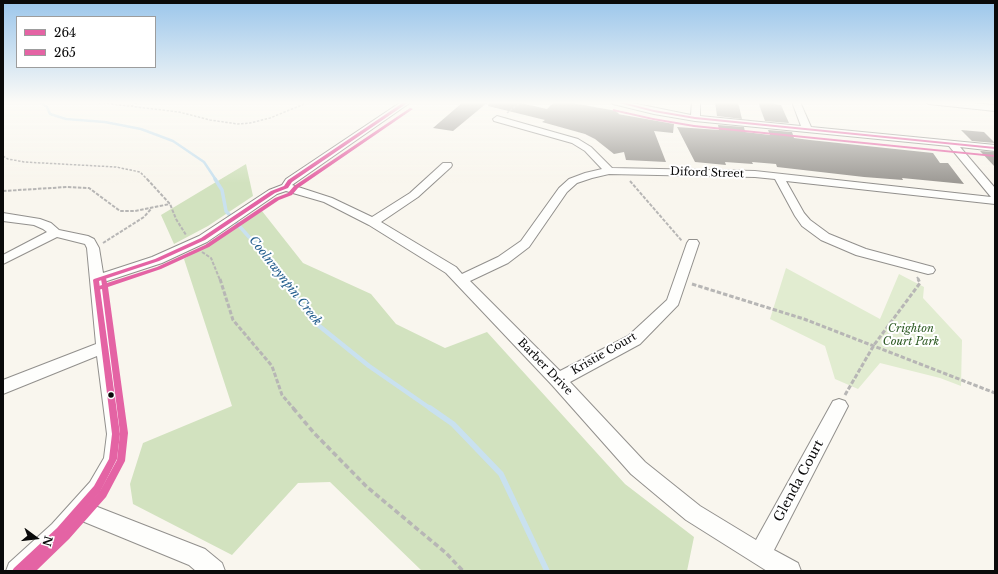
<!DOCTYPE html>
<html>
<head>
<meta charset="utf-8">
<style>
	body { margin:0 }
	#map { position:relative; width:998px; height:574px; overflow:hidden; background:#f9f6ee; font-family:"Libre Baskerville",serif }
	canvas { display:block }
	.frame { position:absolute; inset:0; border:4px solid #0a0a0a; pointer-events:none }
	.legend { position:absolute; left:16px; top:16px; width:140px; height:52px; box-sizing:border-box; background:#fff; border:1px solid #9d9d9d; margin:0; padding:5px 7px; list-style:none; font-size:12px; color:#0a0a0a }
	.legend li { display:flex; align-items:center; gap:8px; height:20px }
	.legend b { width:20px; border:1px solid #9d9d9d }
	.north { position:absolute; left:16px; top:518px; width:40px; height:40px; -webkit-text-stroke:3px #fff; paint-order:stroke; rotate:105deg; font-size:11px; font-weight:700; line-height:16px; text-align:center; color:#0a0a0a }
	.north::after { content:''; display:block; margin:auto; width:14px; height:18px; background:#0a0a0a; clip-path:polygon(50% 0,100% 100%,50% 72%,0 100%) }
</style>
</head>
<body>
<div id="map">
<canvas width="998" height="574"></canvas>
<div class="frame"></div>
<ul class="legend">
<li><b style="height:5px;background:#e463a4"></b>264</li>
<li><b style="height:5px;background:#e463a4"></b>265</li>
</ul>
<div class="north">N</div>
</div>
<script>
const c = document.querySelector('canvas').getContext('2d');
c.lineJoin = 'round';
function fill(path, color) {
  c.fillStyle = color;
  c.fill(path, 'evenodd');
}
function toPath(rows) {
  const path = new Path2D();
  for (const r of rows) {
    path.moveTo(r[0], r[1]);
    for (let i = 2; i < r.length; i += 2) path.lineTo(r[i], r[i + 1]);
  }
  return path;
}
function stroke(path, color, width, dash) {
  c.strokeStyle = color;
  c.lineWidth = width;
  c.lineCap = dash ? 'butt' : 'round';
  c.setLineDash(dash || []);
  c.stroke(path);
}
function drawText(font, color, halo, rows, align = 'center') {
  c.font = font + ' "Libre Baskerville",serif';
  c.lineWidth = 4;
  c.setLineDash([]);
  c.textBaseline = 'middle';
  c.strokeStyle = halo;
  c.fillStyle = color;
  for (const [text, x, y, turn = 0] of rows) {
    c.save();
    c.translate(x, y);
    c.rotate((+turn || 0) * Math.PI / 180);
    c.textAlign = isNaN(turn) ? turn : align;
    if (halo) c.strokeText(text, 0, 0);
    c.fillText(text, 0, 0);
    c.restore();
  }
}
fill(toPath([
	[786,268,880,319,899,274,924,287,923,298,962,340,961,386,940,378,880,363,858,389,835,379,825,346,770,319]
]), '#e1ecd0');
fill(toPath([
	[246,164,253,196,208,226,174,244,161,215],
	[262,211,303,263,371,294,396,324,445,348,487,332,625,484,694,537,687,571,422,571,330,482,298,483,232,555,133,504,130,484,143,443,232,406,184,259]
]), '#d2e2bf');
stroke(toPath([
	[40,102,47,107,50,114,66,119,105,122,141,129,173,141,204,162,216,180]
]), '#c9e1ef', 2.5);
stroke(toPath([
	[215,179,222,190,226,211,249,237,261,247,282,280]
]), '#c9e1ef', 3.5);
stroke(toPath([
	[281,279,318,325,369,366,431,409]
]), '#c9e1ef', 4.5);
stroke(toPath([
	[430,408,453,424,501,474,547,571]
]), '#c9e1ef', 5.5);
fill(toPath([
	[463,102,488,102,453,131,433,128],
	[489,102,516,102,547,109,554,102,567,102,600,108,617,111,616,112,619,113,618,114,674,124,673,133,654,131,666,162,626,160,624,152,614,154,595,139,585,134,542,122,545,120,488,106],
	[715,102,738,102,742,119,717,116],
	[758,102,773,102,774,104,781,105,789,123,765,121],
	[718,125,744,127,745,132,770,135,768,130,792,132,794,138,810,140,933,153,940,163,948,163,964,184,902,178,903,180,864,177,777,167,776,164,752,162,753,164,725,162,726,165,695,162,677,127,719,130],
	[961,130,984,132,995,143,972,141],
	[980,151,995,152,995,167]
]), '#9c9994');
const street = toPath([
	[401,102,411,102,292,185,332,198,372,217,410,193,443,163,451,163,452,165,451,167,418,197,381,222,456,267,462,274,498,257,521,241,559,188,569,179,585,173,602,169,585,151,572,143,494,121,493,119,497,116,578,139,591,147,612,168,755,171,991,197,949,146,695,121,654,114,613,104,612,102,627,102,691,115,692,102,700,102,700,116,801,126,792,102,800,102,811,127,995,145,995,151,960,147,995,188,995,204,786,181,804,213,810,220,829,234,866,249,933,267,935,270,933,273,928,274,856,255,821,240,802,226,795,216,775,179,755,177,609,174,592,178,577,183,567,192,529,247,508,263,470,281,560,371,628,336,667,300,687,243,689,240,697,240,699,243,678,305,640,344,570,382,645,462,700,506,756,540,833,401,839,399,845,401,848,406,774,550,798,563,801,571,767,571,686,520,631,474,552,385,446,273,369,225,324,202,286,191,277,194,207,242,162,263,104,282,125,434,123,459,104,496,95,506,205,549,222,563,225,571,196,571,189,565,82,521,68,538,33,571,6,571,9,563,52,524,90,482,104,458,107,434,97,356,3,394,3,380,96,344,87,248,85,244,57,237,3,264,3,255,47,232,43,229,34,225,3,221,3,213,40,219,51,223,59,230,88,236,94,239,99,248,103,273,152,257,199,236,269,190,282,185,286,179,401,102],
	[925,102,959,102,995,105,995,111,929,104,925,102]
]);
stroke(street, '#92908d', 2);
stroke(toPath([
	[95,102,179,112,210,120,238,124,250,123,270,118,309,102],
	[131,106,140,102],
	[507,113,521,102],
	[3,156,8,159,24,162,116,167,140,172,148,180]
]), '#b7b6b5', 1.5, [2.5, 1.5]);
stroke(toPath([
	[147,179,170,204,176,219,186,235],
	[630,181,682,241],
	[3,191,67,187,89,188,120,211,135,211,170,204],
	[103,243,144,217,151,209],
	[202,252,211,258,220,280],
	[917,277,919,280]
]), '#b7b6b5', 2, [3.5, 1.5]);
stroke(toPath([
	[220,279,233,320,272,366,282,395,294,409],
	[692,284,804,319,995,393],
	[845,395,874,345,920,283,918,279]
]), '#b7b6b5', 3, [4.5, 2]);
stroke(toPath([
	[293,408,314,433,367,487,446,553,463,571]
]), '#b7b6b5', 3.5, [5.5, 3]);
fill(street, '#fefefc');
fill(toPath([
	[404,102,409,102,292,182,288,188,275,193,205,240,159,261,99,281,120,434,117,459,100,492,63,534,24,571,12,571,14,568,57,528,94,486,109,459,112,434,93,280,94,279,155,259,201,238,271,191,284,186,288,180,404,102],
	[615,102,622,102,654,110,695,117,995,147,995,149,695,119,654,112,615,102]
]), '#e463a4');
fill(toPath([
	[410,108,413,109,298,188,292,195,279,200,209,247,161,269,108,287,128,433,125,461,106,497,69,539,36,571,24,571,26,568,63,533,100,491,117,460,120,433,102,289,98,290,95,288,96,287,102,285,101,279,102,278,106,278,107,283,157,267,205,245,275,198,288,193,294,186,410,108],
	[613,109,653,118,694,125,994,155,995,155,995,157,694,127,653,120,613,111,613,109]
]), '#e463a4');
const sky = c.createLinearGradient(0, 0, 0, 183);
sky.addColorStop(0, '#9bc6eb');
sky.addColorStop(0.56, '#fcfbf7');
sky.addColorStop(1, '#fcfbf700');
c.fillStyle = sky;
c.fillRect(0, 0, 998, 183);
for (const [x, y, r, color] of [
	[111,395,3.5,"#0a0a0a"]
]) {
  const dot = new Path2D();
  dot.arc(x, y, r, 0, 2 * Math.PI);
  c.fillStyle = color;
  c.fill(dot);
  stroke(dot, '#fff', 1.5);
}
drawText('11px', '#0a0a0a', '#fff', [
	["Diford Street",707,173,2],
	["Kristie Court",604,354,-30],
	["Barber Drive",545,367,46]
]);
drawText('italic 11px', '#2d5a23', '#fff', [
	["Crighton",911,329],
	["Court Park",911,342]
]);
drawText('italic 12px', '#225d8d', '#fff', [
	["Coolnwynpin Creek",285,281,52]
]);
drawText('13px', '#0a0a0a', '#fff', [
	["Glenda Court",799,481,-62]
]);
</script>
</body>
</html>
